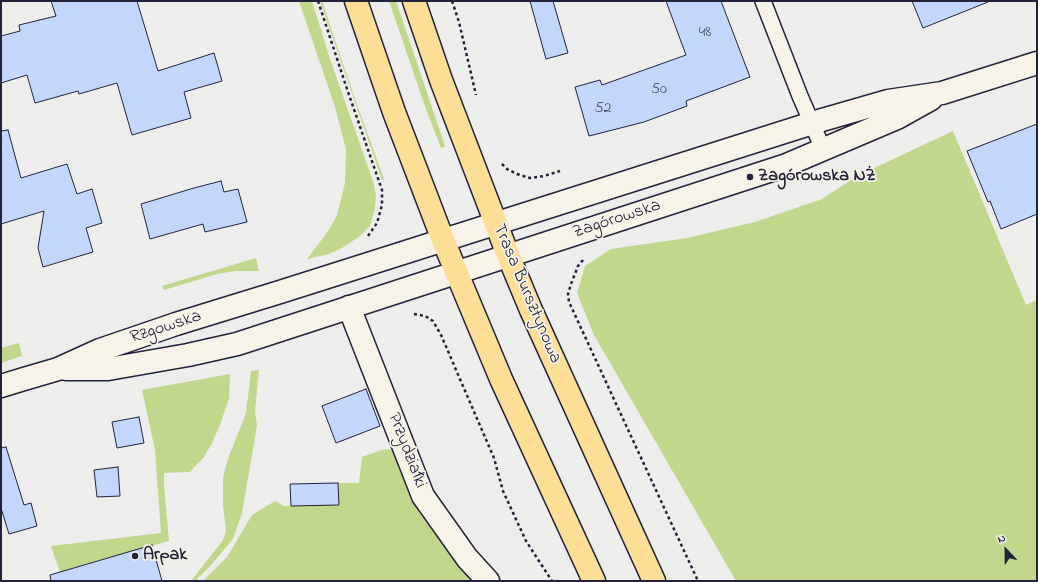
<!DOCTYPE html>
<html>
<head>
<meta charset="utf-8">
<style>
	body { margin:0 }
	#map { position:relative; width:1038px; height:582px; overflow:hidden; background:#ededec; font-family:"Indie Flower",sans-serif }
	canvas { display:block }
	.frame { position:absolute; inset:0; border:2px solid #22223b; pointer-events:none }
	.north { position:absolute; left:986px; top:530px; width:40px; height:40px; -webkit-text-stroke:3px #f7f3e8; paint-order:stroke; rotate:338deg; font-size:11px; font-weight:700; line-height:16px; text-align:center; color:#22223b }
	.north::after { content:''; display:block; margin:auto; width:14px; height:18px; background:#22223b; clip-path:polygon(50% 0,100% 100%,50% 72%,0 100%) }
</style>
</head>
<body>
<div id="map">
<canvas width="1038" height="582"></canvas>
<div class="frame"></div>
<div class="north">N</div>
</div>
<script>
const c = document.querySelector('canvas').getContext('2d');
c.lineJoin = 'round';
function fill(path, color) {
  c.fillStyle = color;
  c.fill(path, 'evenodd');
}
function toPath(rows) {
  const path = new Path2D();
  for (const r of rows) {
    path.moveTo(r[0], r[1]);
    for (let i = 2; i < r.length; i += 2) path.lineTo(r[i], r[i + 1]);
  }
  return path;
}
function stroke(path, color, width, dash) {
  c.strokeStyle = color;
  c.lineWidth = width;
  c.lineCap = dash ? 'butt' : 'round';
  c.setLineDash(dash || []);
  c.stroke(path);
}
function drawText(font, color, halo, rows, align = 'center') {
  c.font = font + ' "Indie Flower",sans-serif';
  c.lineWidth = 3.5;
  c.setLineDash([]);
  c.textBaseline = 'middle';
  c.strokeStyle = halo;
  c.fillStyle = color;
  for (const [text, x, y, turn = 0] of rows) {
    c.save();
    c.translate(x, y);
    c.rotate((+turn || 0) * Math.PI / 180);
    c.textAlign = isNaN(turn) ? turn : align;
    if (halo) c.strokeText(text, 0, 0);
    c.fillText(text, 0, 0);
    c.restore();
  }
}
fill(toPath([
	[299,1,312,1,330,59,373,181,376,195,375,208,370,226,360,236,342,248,329,254,307,259,329,230,337,215,345,183,346,149,335,107],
	[320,1,322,1,355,99,384,179,382,180],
	[389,1,396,1,445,146,441,148,427,112],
	[953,131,1026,305,1037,300,1037,581,736,581,594,335,577,293,585,266,611,249,687,238,755,222,822,199,857,176],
	[256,258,259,271,235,271,217,274,164,290,162,286],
	[19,343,22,356,1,363,1,348],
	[259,370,255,411,257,426,242,513,233,539,212,564,195,581,191,581,223,540,226,531,223,506,223,477,228,459,246,413,251,371],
	[230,374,229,398,220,425,212,443,204,457,190,472,164,473,164,485,169,541,79,566,83,581,63,581,51,546,161,533,155,450,142,390],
	[385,449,395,450,419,513,471,581,203,581,227,557,252,515,275,501,284,506,338,505,338,483,359,483,362,457]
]), '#c1d78c');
const building = toPath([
	[51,1,137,1,158,71,214,53,222,81,184,92,191,118,132,135,117,83,79,94,78,91,35,103,27,75,1,83,1,36,20,31,19,25,56,16,51,1],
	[530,1,553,1,568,53,546,59,530,1],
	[666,1,721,1,750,77,686,101,687,106,644,122,589,136,575,87,600,80,602,85,686,55,666,1],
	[912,1,988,1,988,2,923,28,912,1],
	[1037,124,1037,214,1001,229,990,201,988,202,967,151,1037,124],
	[8,130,21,178,67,164,77,194,92,189,102,223,86,228,93,252,43,267,38,248,44,211,1,224,1,131,8,130],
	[221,181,224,192,238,189,247,222,205,232,203,224,150,239,141,204,194,188,221,181],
	[366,389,380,426,336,443,322,406,366,389],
	[139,417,144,443,117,448,112,422,139,417],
	[6,447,24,505,31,503,37,526,9,534,1,508,1,448,6,447],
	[118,467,120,496,97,497,94,470,118,467],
	[338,483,339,505,291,506,290,484,338,483],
	[152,545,162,581,51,581,50,575,152,545]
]);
fill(building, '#c3d7fc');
stroke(building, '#22223b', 1);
const lane = toPath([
	[763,1,800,96,823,149]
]);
const street = toPath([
	[349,307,423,496,467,558,488,581]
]);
const secondary = toPath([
	[66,369,108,369,188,355,237,344,784,166,897,118,931,99],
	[1,386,24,379,58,369,100,350,176,324,280,292,822,120,888,101,942,93,1037,63]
]);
const primary = toPath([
	[356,1,394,112,443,240,501,379,594,581],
	[414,1,441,80,508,255,531,310,654,581]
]);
stroke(lane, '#22223b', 18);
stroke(street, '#22223b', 25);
stroke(secondary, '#22223b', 25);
stroke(primary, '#22223b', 25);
stroke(toPath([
	[318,1,348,92,382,190,382,205,377,223,368,236],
	[452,1,459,22,476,95],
	[502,164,507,169,517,174,530,178,544,176,560,171],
	[583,260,578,266,571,284,568,294,569,302,698,581],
	[414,314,425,316,433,321,441,335,494,458,503,491,526,541,552,581]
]), '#22223b', 2.5, [3, 3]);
stroke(lane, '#f7f3e8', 15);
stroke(street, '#f7f3e8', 22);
stroke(secondary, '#f7f3e8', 22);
stroke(primary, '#fcde96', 22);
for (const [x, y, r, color] of [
	[750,177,4,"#22223b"],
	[135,556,4,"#22223b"]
]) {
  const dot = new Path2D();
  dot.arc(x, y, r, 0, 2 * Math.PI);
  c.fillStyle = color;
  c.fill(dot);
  stroke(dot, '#f7f3e8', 1.5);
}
drawText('16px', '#4a4f6b', null, [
	["48",705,33],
	["50",659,90],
	["52",603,109]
]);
drawText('bold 18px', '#22223b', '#f7f3e8', [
	["Zagórowska NŻ",758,177],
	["Arpak",143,556]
], 'left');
drawText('18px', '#22223b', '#f7f3e8', [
	["Zagórowska",617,220,-18],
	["Trasa Bursztynowa",526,294,67],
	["Rzgowska",166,328,-18],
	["Przydziałki",406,451,69]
]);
</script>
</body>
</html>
